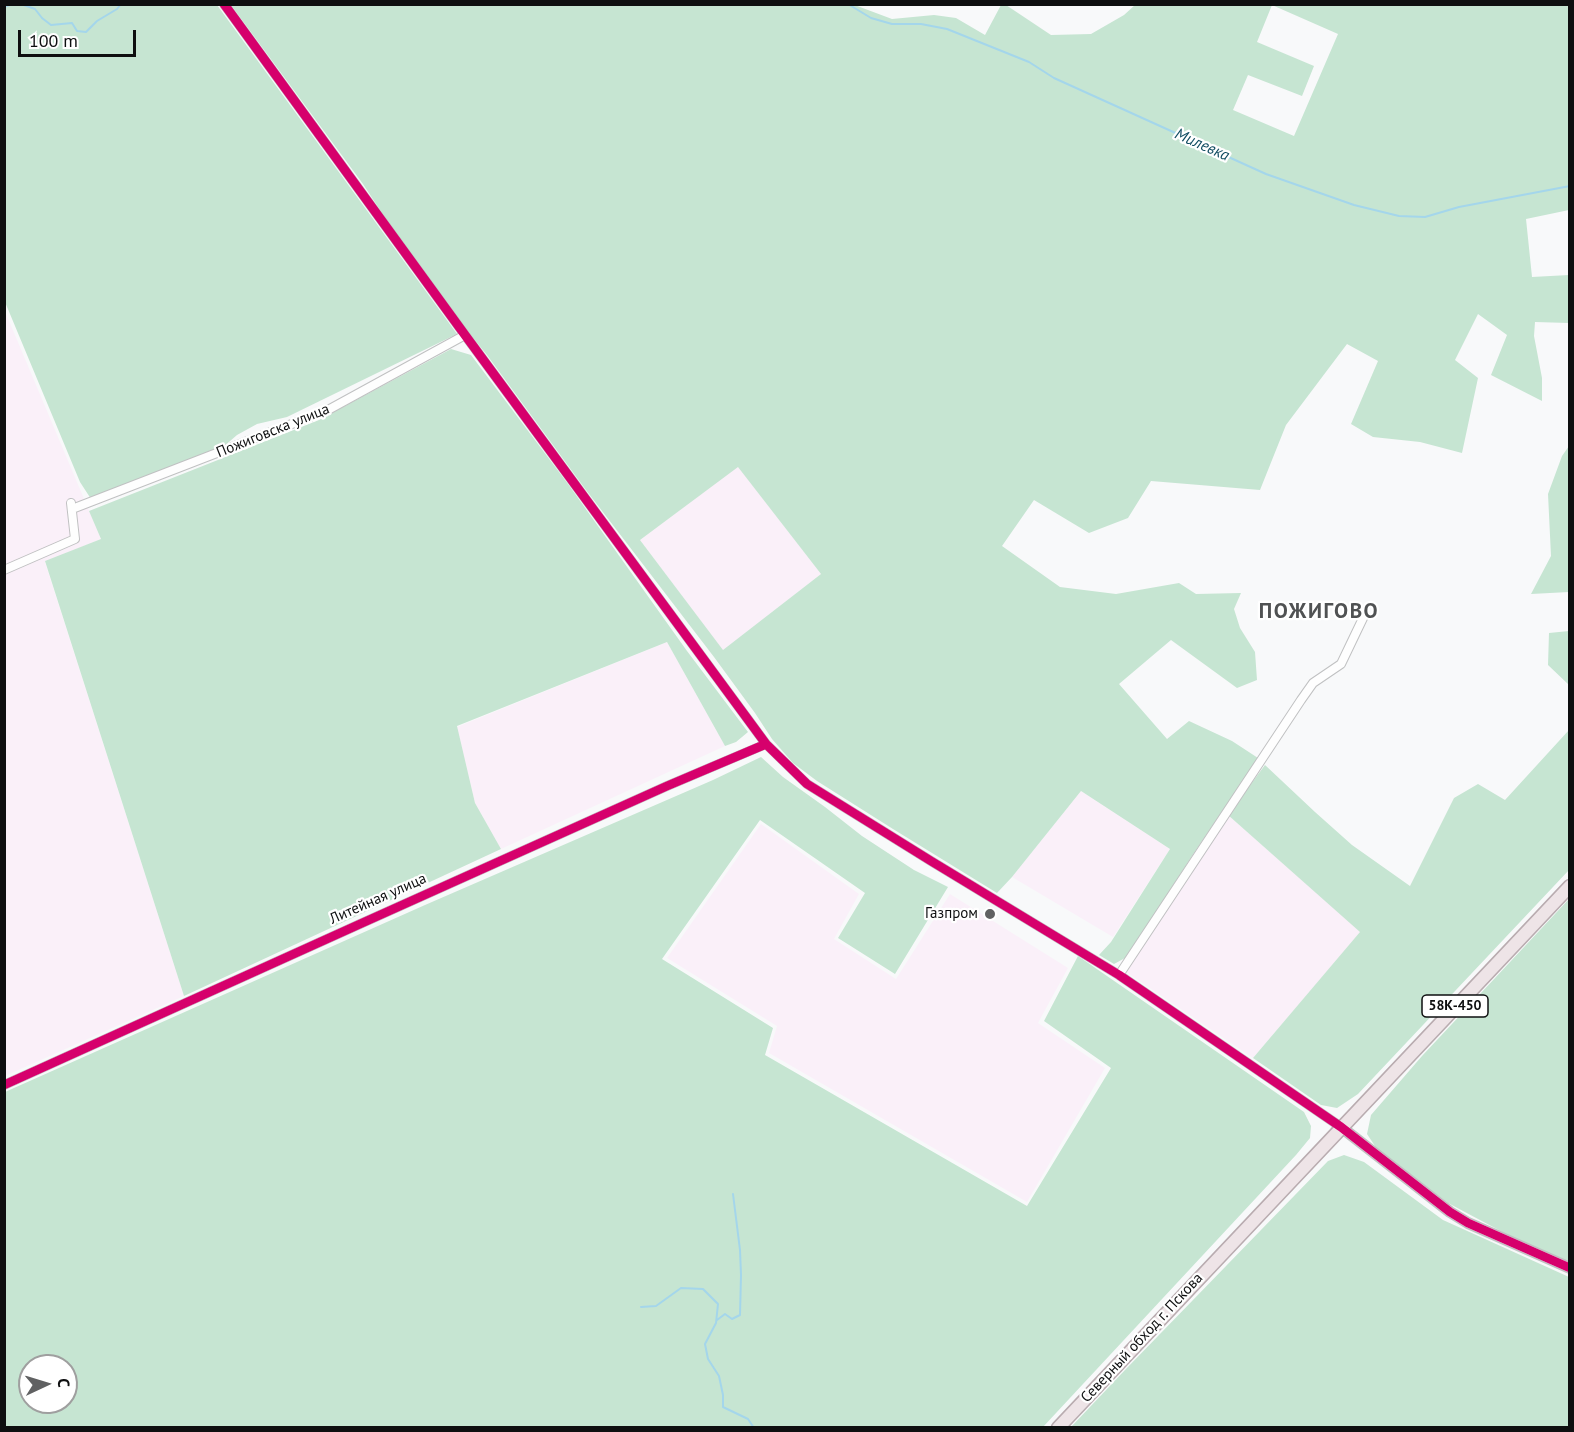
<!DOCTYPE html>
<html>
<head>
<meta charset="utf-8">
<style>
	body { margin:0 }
	#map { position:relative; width:1574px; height:1432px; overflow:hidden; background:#f8f9fa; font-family:"PT Sans",sans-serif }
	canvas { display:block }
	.frame { position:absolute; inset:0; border:6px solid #0e0f10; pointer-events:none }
	.north { position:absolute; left:18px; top:1354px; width:60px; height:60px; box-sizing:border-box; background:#fff; border:2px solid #9f9f9f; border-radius:50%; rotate:86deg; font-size:16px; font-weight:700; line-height:24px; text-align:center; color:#0e0f10 }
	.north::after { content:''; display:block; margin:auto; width:21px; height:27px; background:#606162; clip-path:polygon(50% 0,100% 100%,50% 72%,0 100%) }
	.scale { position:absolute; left:18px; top:30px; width:118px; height:27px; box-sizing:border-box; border:3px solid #0e0f10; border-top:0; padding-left:8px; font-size:18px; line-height:21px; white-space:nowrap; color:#0e0f10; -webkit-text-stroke:4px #fff; paint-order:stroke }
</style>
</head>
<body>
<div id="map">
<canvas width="1574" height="1432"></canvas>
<div class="frame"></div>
<div class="north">С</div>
<div class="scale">100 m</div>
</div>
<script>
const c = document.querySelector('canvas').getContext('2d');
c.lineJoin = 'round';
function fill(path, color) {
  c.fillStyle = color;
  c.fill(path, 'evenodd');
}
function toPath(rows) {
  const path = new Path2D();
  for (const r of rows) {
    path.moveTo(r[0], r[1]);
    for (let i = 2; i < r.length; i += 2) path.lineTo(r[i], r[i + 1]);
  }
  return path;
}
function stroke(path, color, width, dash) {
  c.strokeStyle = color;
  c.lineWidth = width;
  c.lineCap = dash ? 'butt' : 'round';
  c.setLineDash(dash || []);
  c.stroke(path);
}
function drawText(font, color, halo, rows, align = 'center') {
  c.font = font + ' "PT Sans",sans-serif';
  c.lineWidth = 4.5;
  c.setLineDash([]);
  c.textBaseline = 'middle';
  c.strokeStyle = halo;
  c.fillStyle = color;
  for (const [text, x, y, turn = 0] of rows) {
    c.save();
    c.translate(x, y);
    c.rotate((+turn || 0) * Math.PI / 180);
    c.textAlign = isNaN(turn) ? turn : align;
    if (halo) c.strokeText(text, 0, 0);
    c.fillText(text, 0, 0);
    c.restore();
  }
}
fill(toPath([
	[4,309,101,539,45,562,184,996,5,1076],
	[738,466,821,574,723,651,640,540],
	[667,642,725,746,501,849,475,803,457,727],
	[1081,791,1170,849,1113,937,1012,877],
	[1228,815,1361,932,1253,1058,1126,972],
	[761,824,859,894,834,939,896,979,950,894,1068,968,1038,1023,1105,1068,1027,1202,769,1053,777,1026,667,958]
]), '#faf0f9');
fill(toPath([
	[852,4,892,19,934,15,956,18,985,35,1001,5,1006,5,1051,35,1091,34,1124,15,1135,5,1569,5,1569,210,1526,219,1532,277,1569,275,1569,323,1535,322,1534,336,1542,378,1542,401,1491,375,1507,335,1478,314,1455,360,1478,378,1462,453,1420,442,1373,437,1351,424,1378,361,1347,344,1286,425,1260,490,1151,481,1128,518,1089,533,1034,500,1002,546,1060,587,1116,594,1179,583,1196,594,1241,593,1234,609,1240,628,1255,652,1257,680,1237,688,1171,640,1119,684,1167,739,1189,721,1232,741,1258,758,1192,856,1127,957,1114,964,1099,955,1111,942,1170,849,1081,791,1012,877,997,893,893,829,817,781,793,763,772,739,755,713,714,657,586,490,487,355,426,280,363,184,231,5],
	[1272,5,1338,34,1294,136,1233,110,1248,75,1302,96,1314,66,1257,42],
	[738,467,821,574,723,650,640,540],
	[4,5,217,5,457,334,287,417,257,424,237,435,222,448,145,476,91,499,80,482,5,302],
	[451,349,471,355,568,484,687,651,748,732,736,742,725,746,667,642,457,726,475,803,501,849,184,996,45,561,101,539,89,511,319,420],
	[1569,446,1569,592,1531,594,1551,556,1548,494,1562,456],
	[1569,631,1570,631,1569,685,1548,665,1549,633],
	[1569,730,1569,870,1358,1094,1337,1108,1321,1105,1253,1058,1360,932,1228,815,1265,765,1315,812,1352,845,1410,886,1454,798,1478,784,1505,800],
	[761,757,783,777,825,807,862,836,914,870,948,887,895,974,838,938,865,893,760,820,662,959,773,1028,765,1055,1027,1206,1111,1068,1044,1021,1078,956,1304,1112,1311,1126,1310,1138,1296,1155,1043,1427,5,1427,5,1092,425,905,713,780],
	[30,1366,66,1366,66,1402,30,1402],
	[1569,899,1569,1263,1510,1236,1448,1203,1377,1149,1367,1134,1371,1115,1422,1056],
	[1344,1155,1364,1162,1443,1220,1569,1277,1569,1427,1071,1427,1125,1370,1328,1161]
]), '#c6e5d2');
stroke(toPath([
	[21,4,35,9,42,18,51,25,72,23,77,31,86,32,97,21,117,9,121,4],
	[848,4,871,18,892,24,921,24,947,29,1029,62,1054,78,1266,174,1354,205,1399,216,1425,217,1459,207,1570,186],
	[4,7,12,4],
	[641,1307,656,1306,681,1288,703,1289,718,1304,716,1323,705,1344,708,1359,719,1376,723,1395,723,1407,748,1419,754,1428],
	[717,1320,725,1314,732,1319,740,1315,741,1275,740,1250,733,1194]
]), '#a4d6eb', 2);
const minor = toPath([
	[224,4,465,335,766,744,807,784,931,861,1119,975,1341,1127],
	[72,509,328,410,465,335],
	[4,570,75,539,71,503],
	[1119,975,1301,700,1313,683,1341,664,1364,616],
	[4,1085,360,924,667,786,766,744]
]);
const tertiary = toPath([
	[1341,1127,1450,1212,1468,1223,1570,1268]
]);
const trunk = toPath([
	[1058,1428,1570,886]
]);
stroke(minor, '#c0c1c2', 10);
stroke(tertiary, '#c0c1c2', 12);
stroke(trunk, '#b9acb0', 15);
stroke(minor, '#fefefe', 8);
stroke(tertiary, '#fefefe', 9);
stroke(trunk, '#eee4e7', 12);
stroke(toPath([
	[224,4,465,335,766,744,807,784,931,861,1119,975,1341,1127,1450,1212,1468,1223,1570,1268],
	[4,1085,360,924,667,786,766,744]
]), '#d6006c', 9);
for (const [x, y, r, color] of [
	[990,914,6,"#606162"]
]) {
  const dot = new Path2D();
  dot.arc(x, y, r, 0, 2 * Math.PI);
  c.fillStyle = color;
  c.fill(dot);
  stroke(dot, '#fff', 2);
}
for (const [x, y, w] of [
	[1455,1006,66]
]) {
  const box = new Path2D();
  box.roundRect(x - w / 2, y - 11, w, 22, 4.5);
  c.fillStyle = '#fff';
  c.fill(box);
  stroke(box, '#0e0f10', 1.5);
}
drawText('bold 14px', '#0e0f10', null, [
	["58К-450",1455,1006]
]);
drawText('15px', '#0e0f10', '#fff', [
	["Пожиговска улица",273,431,-22],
	["Литейная улица",378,899,-24],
	["Северный обход г. Пскова",1142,1338,-47]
]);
drawText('15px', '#0e0f10', '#fff', [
	["Газпром",978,914]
], 'right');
drawText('italic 16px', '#0f4b60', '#fff', [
	["Милевка",1202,145,24]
]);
c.letterSpacing = '1.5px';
drawText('bold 21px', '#505253', '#fff', [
	["ПОЖИГОВО",1319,612]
]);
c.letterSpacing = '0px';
</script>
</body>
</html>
